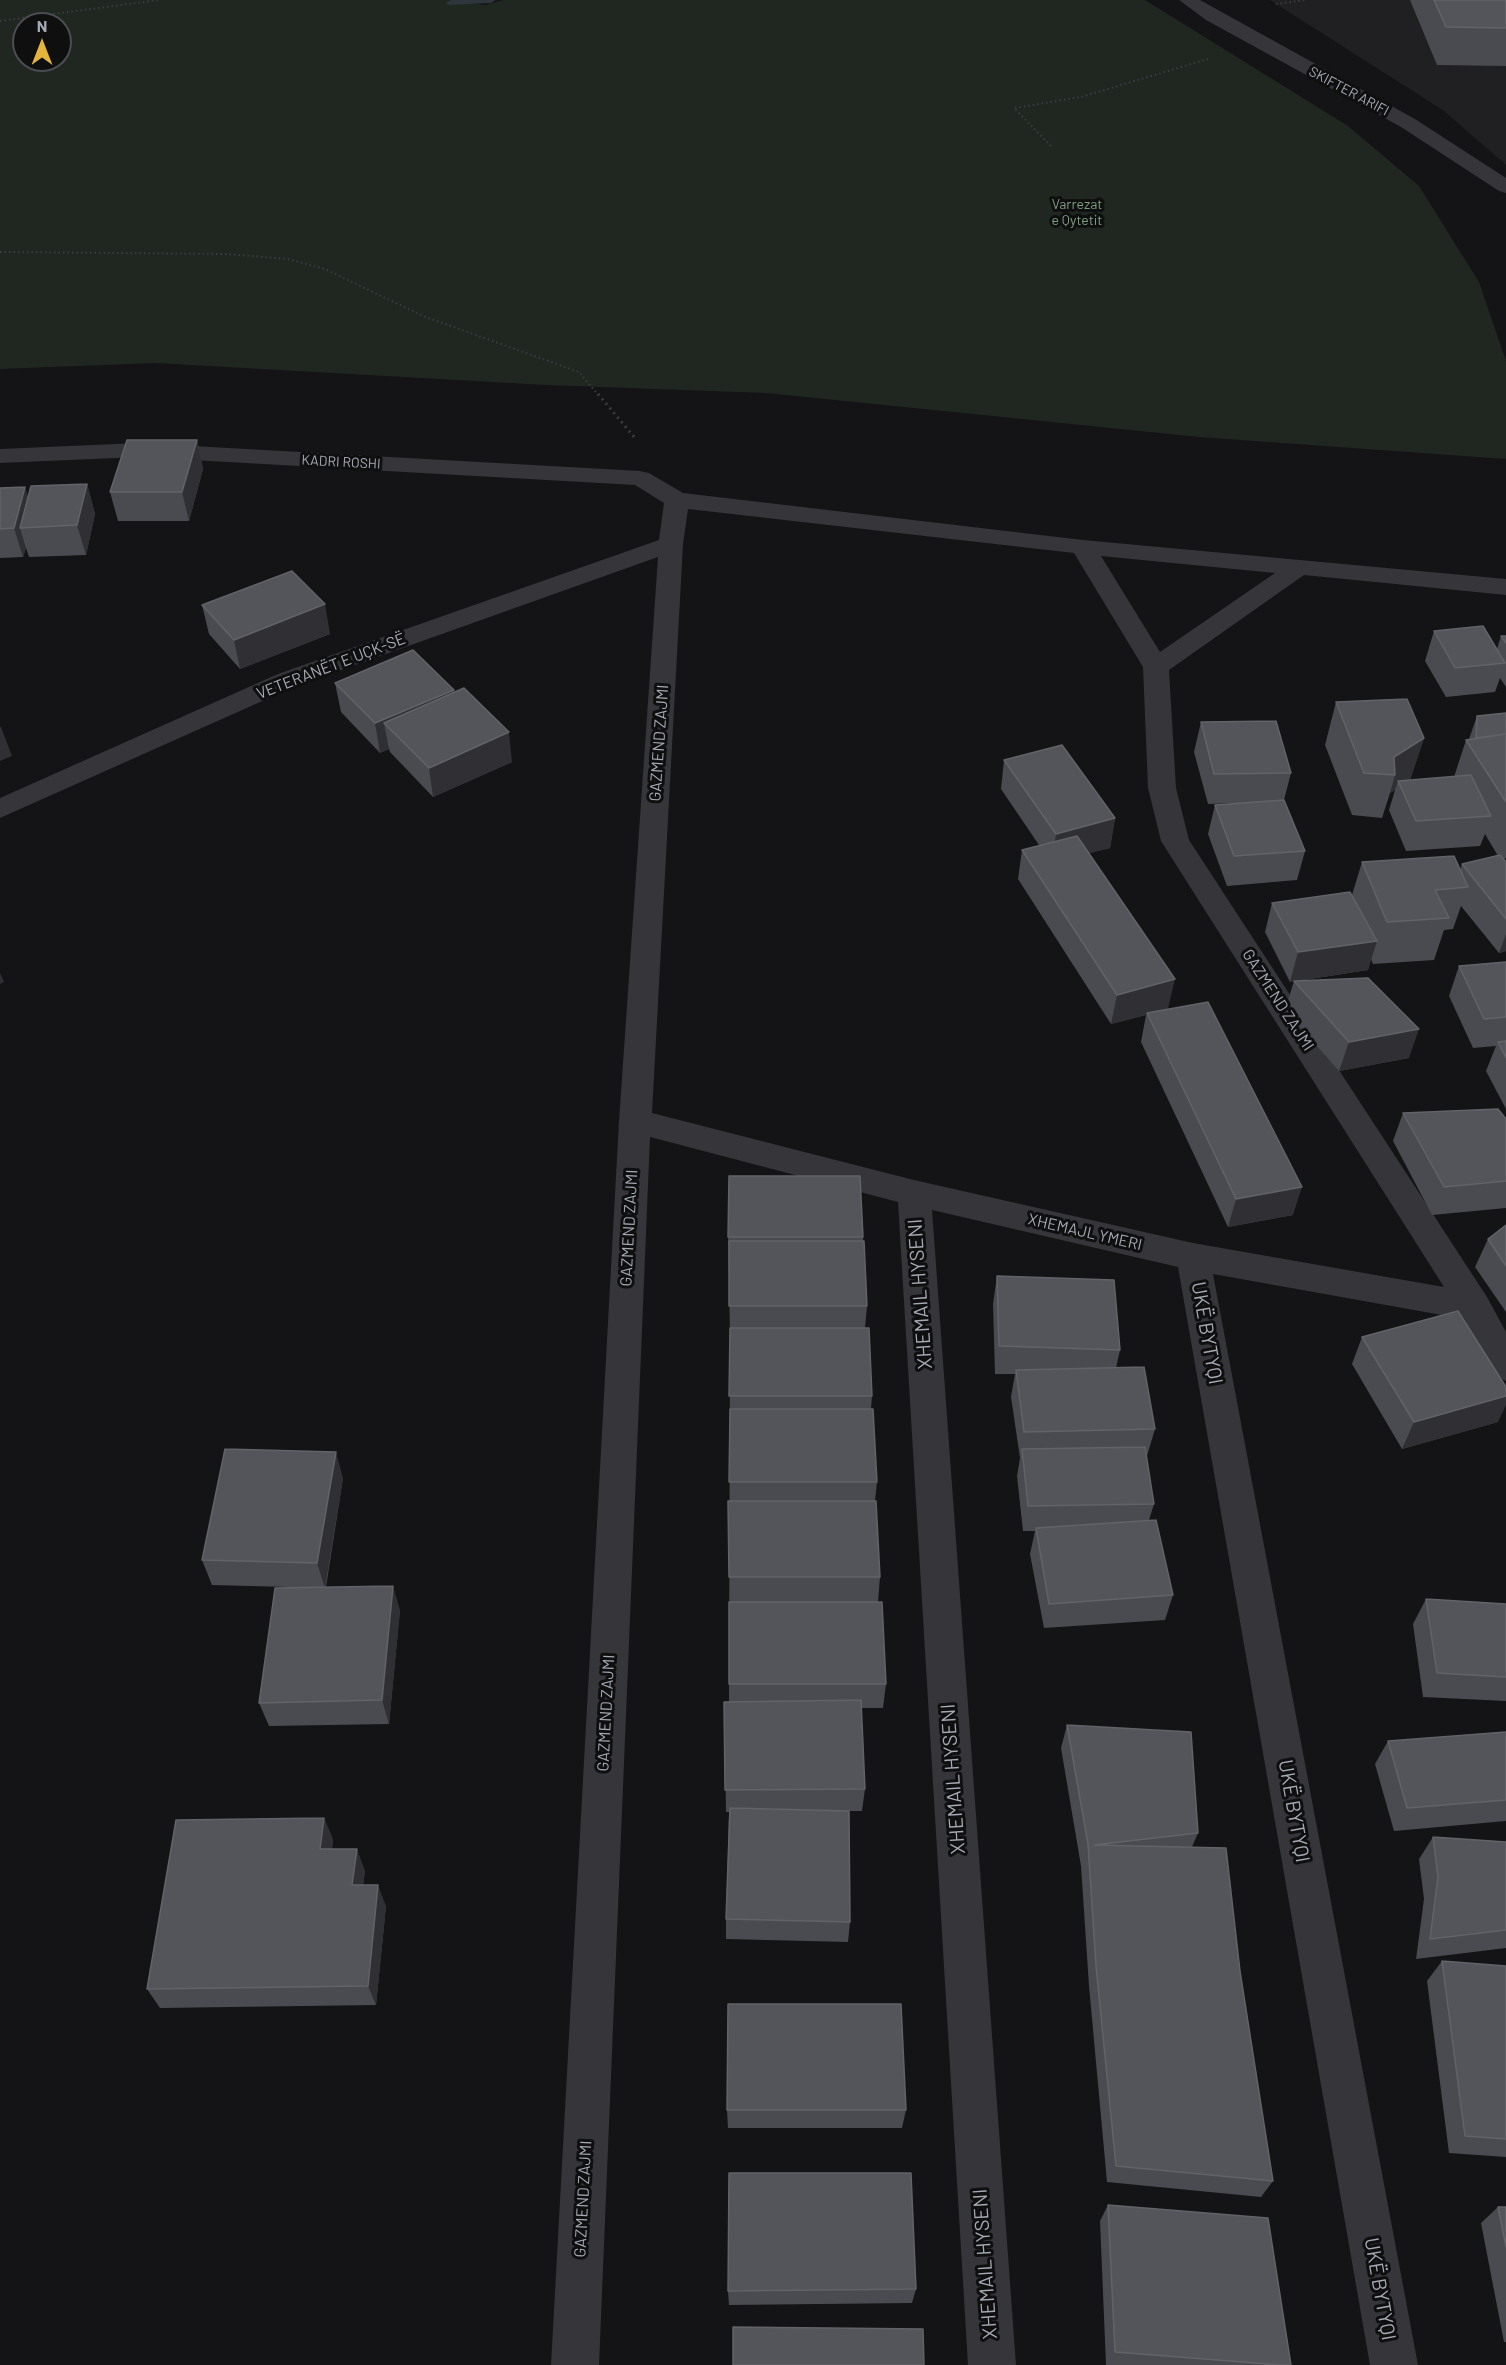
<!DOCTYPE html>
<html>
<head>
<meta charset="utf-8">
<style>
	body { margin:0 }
	#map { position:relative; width:1506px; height:2365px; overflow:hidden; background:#141315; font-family:Barlow,sans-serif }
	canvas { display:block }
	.north { position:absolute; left:12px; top:12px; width:60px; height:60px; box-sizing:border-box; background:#0f0f10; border:2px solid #4b4d52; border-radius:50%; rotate:0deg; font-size:16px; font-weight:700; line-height:24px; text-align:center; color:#a6aab4 }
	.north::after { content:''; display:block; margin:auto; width:21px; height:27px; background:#e4b53c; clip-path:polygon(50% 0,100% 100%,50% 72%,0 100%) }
</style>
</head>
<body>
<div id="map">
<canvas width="1506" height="2365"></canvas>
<div class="north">N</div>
</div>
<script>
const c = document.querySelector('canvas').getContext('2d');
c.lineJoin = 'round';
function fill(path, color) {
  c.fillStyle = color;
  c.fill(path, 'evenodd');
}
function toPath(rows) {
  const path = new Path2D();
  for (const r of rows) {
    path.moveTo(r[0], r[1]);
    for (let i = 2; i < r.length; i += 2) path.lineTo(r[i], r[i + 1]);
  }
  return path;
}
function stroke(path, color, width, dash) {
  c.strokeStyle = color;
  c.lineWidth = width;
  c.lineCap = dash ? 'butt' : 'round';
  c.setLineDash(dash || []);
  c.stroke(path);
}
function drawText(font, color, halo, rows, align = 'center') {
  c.font = font + ' Barlow,sans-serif';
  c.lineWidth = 6;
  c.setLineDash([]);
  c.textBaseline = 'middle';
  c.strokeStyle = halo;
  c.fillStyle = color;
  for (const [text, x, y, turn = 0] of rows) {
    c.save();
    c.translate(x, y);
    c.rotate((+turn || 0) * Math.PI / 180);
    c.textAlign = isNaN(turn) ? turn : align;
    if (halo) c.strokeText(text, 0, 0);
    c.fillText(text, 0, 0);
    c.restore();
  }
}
fill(toPath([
	[1270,0,1506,0,1506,165,1444,111]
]), '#202022');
fill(toPath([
	[0,0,449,0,485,5,503,0,1145,0,1348,126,1419,186,1479,282,1506,361,1506,459,1199,437,766,393,546,385,155,363,0,369],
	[24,24,60,24,60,60,24,60]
]), '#202721');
fill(toPath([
	[451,0,496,0,491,3,448,5,446,3,451,0]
]), '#2e353d');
stroke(toPath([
	[1276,4,1305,0],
	[0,21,159,0],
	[1051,146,1014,108,1081,97,1208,59],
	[0,252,227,254,288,259,325,269,423,316,579,372,599,396]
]), '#3b3c41', 2, [1.5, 3]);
stroke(toPath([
	[598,394,635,438]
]), '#3b3c41', 3, [2, 4]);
fill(toPath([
	[1179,0,1200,0,1415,119,1506,178,1506,193,1499,191,1401,127,1206,20,1179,0],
	[139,443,640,471,649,473,683,493,1083,540,1506,579,1506,595,1304,575,1169,670,1176,788,1189,840,1487,1297,1506,1332,1506,1381,1494,1376,1464,1319,1213,1274,1418,2365,1370,2365,1178,1267,932,1210,1016,2365,968,2365,898,1202,650,1137,599,2365,551,2365,619,1121,658,557,296,686,0,818,0,798,278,674,659,540,664,503,635,485,139,457,0,463,0,449,139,443],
	[688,509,1074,553,1143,667,1148,788,1161,841,1444,1287,1193,1243,914,1180,652,1113,683,544,688,509],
	[1101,556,1275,573,1160,652,1101,556]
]), '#35353a');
fill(toPath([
	[1410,0,1506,0,1506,66,1437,65],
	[197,440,203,469,189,521,118,521,110,492],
	[87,484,95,514,86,555,29,557,26,548,23,557,0,558,0,488,28,496],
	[202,605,330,634,240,669,209,634],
	[1434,631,1497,649,1501,636,1506,636,1506,687,1500,678,1495,692,1446,697,1425,661],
	[335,683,454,692,512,762,433,797,390,752,389,749,380,753,341,712],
	[1336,702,1424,738,1410,780,1454,777,1466,740,1469,739,1477,716,1506,713,1506,858,1504,859,1506,862,1506,951,1499,953,1461,906,1453,929,1444,930,1434,960,1373,964,1371,959,1368,970,1297,981,1409,1058,1339,1071,1285,1010,1294,981,1290,982,1265,932,1272,903,1352,895,1362,862,1460,870,1462,864,1498,856,1485,834,1480,846,1406,851,1389,810,1395,790,1390,793,1382,818,1352,815,1325,745],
	[1201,722,1291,773,1284,800,1305,851,1297,880,1227,886,1208,834,1215,805,1236,803,1208,804,1194,752],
	[1004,760,1115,818,1110,848,1089,853,1168,1009,1162,1010,1293,1215,1228,1227,1141,1042,1146,1015,1111,1024,1018,879,1022,850,1039,845,1001,789],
	[1506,962,1506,1109,1486,1071,1496,1046,1473,1048,1449,996,1459,966],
	[1403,1113,1506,1119,1506,1208,1432,1215,1393,1141],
	[1506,1225,1506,1312,1475,1267,1488,1239],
	[728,1237,863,1237,867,1306,865,1328,872,1396,871,1409,877,1482,875,1501,880,1577,878,1602,886,1684,883,1708,861,1708,865,1789,862,1811,849,1811,850,1922,848,1942,726,1939,726,1919,729,1812,726,1812,724,1702,729,1702,730,1333],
	[997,1276,1120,1350,1116,1368,1155,1429,1147,1456,1146,1456,1154,1504,1149,1520,1173,1595,1165,1620,1044,1628,1030,1554,1035,1531,1023,1531,1017,1476,1020,1458,1011,1397,1015,1374,995,1374,993,1304],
	[1362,1337,1498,1422,1402,1449,1352,1364],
	[343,1478,326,1587,400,1610,389,1724,269,1726,259,1703,288,1587,212,1585,202,1560],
	[1426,1599,1506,1604,1506,1701,1423,1697,1413,1624],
	[1067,1725,1198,1833,1192,1847,1240,1971,1273,2181,1261,2197,1107,2182,1089,1986,1081,1866,1061,1748],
	[1506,1732,1506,1821,1394,1831,1375,1764,1388,1741],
	[324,1818,333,1840,332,1849,365,1871,363,1885,386,1906,376,2005,160,2008,147,1989],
	[1433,1837,1506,1842,1506,1948,1416,1959,1424,1899,1419,1859],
	[1442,1961,1506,1966,1506,2157,1449,2153,1427,1981],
	[727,2110,906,2110,902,2128,728,2128],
	[1108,2205,1291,2365,1106,2365,1100,2221],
	[1498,2207,1506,2207,1506,2342,1504,2342,1481,2223],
	[916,2289,912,2303,729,2305,728,2291]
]), '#4a4b50');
fill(toPath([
	[197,440,203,469,189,521,182,492],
	[87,484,95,514,86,555,77,525],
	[25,487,34,516,20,528,26,548,23,557,14,528],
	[325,604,330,634,240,669,234,640],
	[454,690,458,719,384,723,389,749,380,753,375,723],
	[0,727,1,727,12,756,0,761],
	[509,732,512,762,433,797,429,768],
	[1424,738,1410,780,1398,781,1395,790,1390,793,1395,775,1394,757],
	[1115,818,1110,848,1051,863,1056,834],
	[1506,934,1506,951,1499,953],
	[1377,941,1368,970,1290,982,1298,952],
	[0,973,4,982,0,984],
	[1175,979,1168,1009,1111,1024,1117,995],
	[1419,1029,1409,1058,1339,1071,1349,1042],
	[1302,1187,1293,1215,1228,1227,1236,1199],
	[1506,1396,1506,1405,1498,1422,1402,1449,1414,1422],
	[336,1452,343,1478,325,1588,317,1563],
	[393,1586,400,1610,389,1724,382,1700],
	[324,1818,333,1840,329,1871,320,1849],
	[357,1849,365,1871,361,1906,352,1885],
	[378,1885,386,1906,376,2005,368,1986]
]), '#303034');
const building = toPath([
	[1434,0,1506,0,1506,28,1446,27,1434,0],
	[127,440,197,440,182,492,110,492,127,440],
	[87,484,77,525,20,528,31,486,87,484],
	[25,487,14,528,0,529,0,488,25,487],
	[292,571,325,604,234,640,202,605,292,571],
	[1483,626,1505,663,1455,668,1434,631,1483,626],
	[1501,636,1506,636,1506,643,1501,636],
	[413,650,454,690,375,723,335,683,413,650],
	[464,688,509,732,429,768,384,723,464,688],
	[1407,699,1424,738,1394,757,1395,775,1364,773,1336,702,1407,699],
	[1506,713,1506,734,1476,738,1477,716,1506,713],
	[1276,721,1291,773,1214,774,1201,722,1276,721],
	[1506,734,1506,802,1466,740,1506,734],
	[1062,745,1115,818,1056,834,1004,760,1062,745],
	[1471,775,1491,816,1416,821,1398,781,1471,775],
	[1284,800,1305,851,1234,856,1215,805,1284,800],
	[1077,836,1175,979,1117,995,1022,850,1077,836],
	[1500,855,1506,862,1506,919,1462,864,1500,855],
	[1454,856,1468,887,1435,890,1449,918,1387,922,1362,862,1454,856],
	[1350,892,1377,941,1298,952,1272,903,1350,892],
	[1506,962,1506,1017,1484,1019,1459,966,1506,962],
	[1368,978,1419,1029,1349,1042,1294,981,1368,978],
	[1208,1002,1302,1187,1236,1199,1147,1013,1208,1002],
	[1506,1041,1506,1058,1498,1042,1506,1041],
	[1498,1109,1506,1119,1506,1181,1444,1187,1403,1113,1498,1109],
	[729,1176,860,1176,863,1237,728,1237,729,1176],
	[1506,1225,1506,1266,1488,1239,1506,1225],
	[729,1241,864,1241,867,1306,729,1306,729,1241],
	[997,1276,1114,1280,1120,1350,999,1346,997,1276],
	[1458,1311,1506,1387,1506,1396,1414,1422,1362,1337,1458,1311],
	[730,1328,869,1328,872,1396,729,1396,730,1328],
	[1144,1367,1155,1429,1024,1432,1016,1370,1144,1367],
	[730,1409,873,1409,877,1482,729,1482,730,1409],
	[1145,1447,1154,1504,1028,1506,1022,1449,1145,1447],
	[225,1449,336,1452,317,1563,202,1560,225,1449],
	[728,1501,876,1501,880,1577,729,1577,728,1501],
	[1156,1520,1173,1595,1049,1604,1036,1528,1156,1520],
	[393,1586,382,1700,259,1703,275,1588,393,1586],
	[1426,1599,1506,1604,1506,1677,1437,1673,1426,1599],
	[729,1602,882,1602,886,1684,729,1684,729,1602],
	[861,1700,865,1789,725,1790,724,1702,861,1700],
	[1067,1725,1191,1732,1198,1833,1094,1845,1226,1848,1240,1971,1273,2181,1116,2166,1096,1966,1088,1844,1067,1725],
	[1506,1732,1506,1800,1407,1808,1388,1741,1506,1732],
	[730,1808,849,1811,850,1922,726,1919,730,1808],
	[324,1818,320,1849,357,1849,352,1885,378,1885,368,1986,147,1989,176,1820,324,1818],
	[1433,1837,1506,1842,1506,1930,1430,1939,1438,1877,1433,1837],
	[1442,1961,1506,1966,1506,2139,1465,2136,1442,1961],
	[728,2004,901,2004,906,2110,727,2110,728,2004],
	[729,2173,911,2173,916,2289,728,2291,729,2173],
	[1108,2205,1268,2218,1291,2365,1265,2365,1281,2365,1115,2352,1108,2205],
	[1498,2207,1506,2207,1506,2247,1498,2207],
	[733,2327,923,2329,924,2365,733,2365,733,2327]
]);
fill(building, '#54555a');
stroke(building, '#616368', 1.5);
drawText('14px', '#a6aab4', '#0f0f10', [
	["SKIFTER ARIFI",1349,91,28],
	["KADRI ROSHI",341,462,3]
]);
drawText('14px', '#7e9e82', '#0f0f10', [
	["Varrezat",1077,204],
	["e Qytetit",1077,220]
]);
drawText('16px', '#a6aab4', '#0f0f10', [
	["VETERANËT E UÇK-SË",331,666,-21],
	["GAZMEND ZAJMI",659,743,-86],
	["GAZMEND ZAJMI",1278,1000,57],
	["GAZMEND ZAJMI",629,1228,-87],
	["XHEMAJL YMERI",1085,1232,13],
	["GAZMEND ZAJMI",606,1713,-87],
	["GAZMEND ZAJMI",583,2199,-87]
]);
drawText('20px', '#a6aab4', '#0f0f10', [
	["XHEMAIL HYSENI",920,1294,-94],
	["UKË BYTYQI",1207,1333,80],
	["XHEMAIL HYSENI",953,1779,-94],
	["UKË BYTYQI",1294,1811,80],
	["XHEMAIL HYSENI",985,2264,-94],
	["UKË BYTYQI",1380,2289,80]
]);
</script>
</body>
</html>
